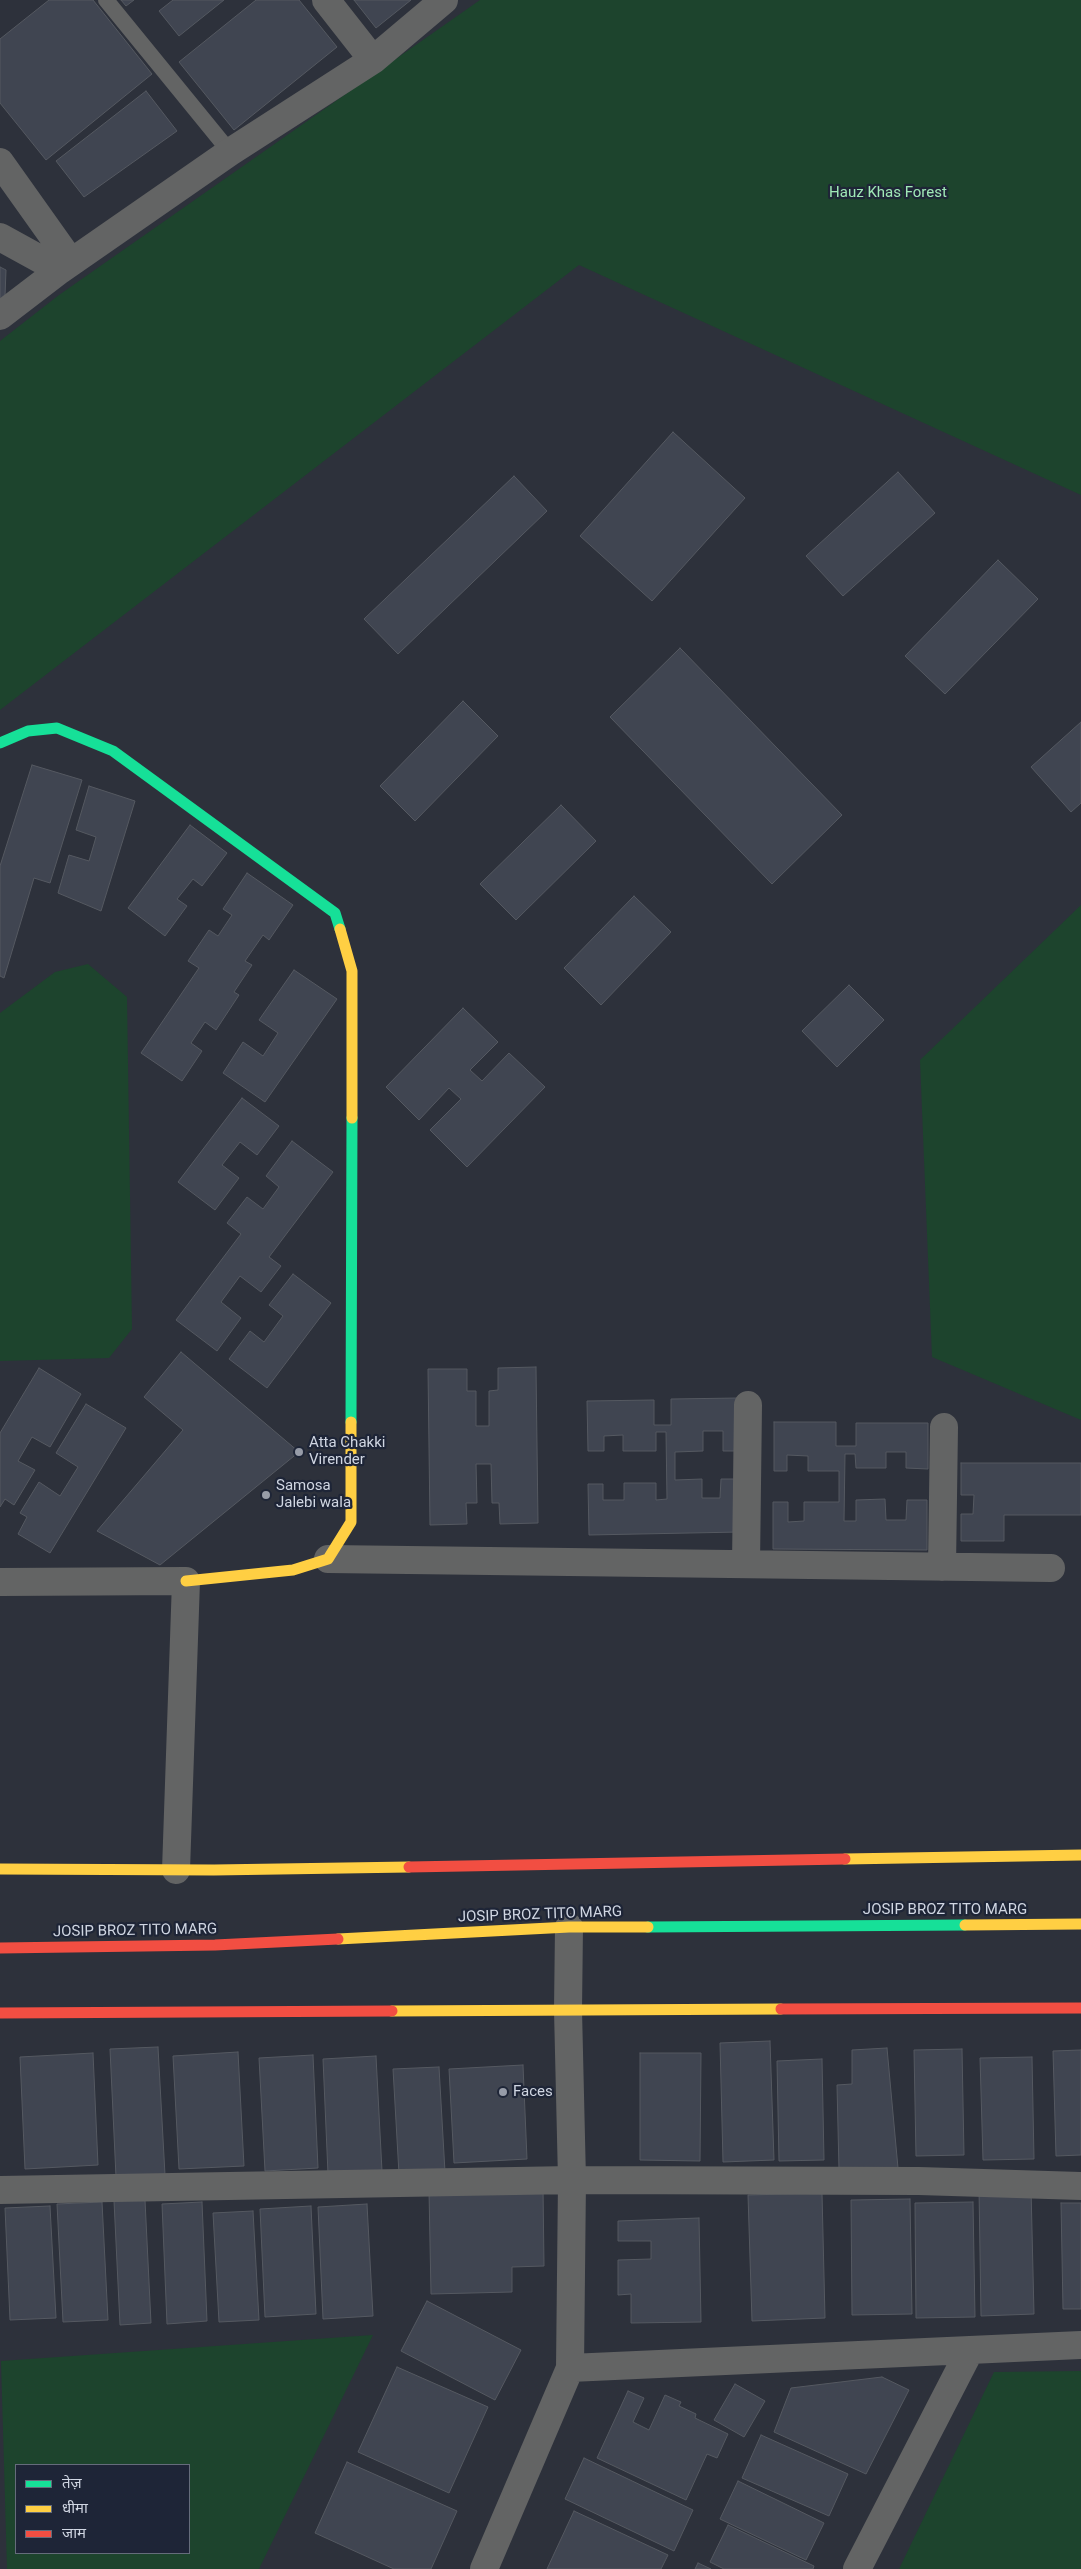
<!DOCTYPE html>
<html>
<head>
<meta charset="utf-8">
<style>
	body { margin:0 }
	#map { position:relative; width:1081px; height:2569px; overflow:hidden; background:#2d313b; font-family:Roboto,"Noto Sans Devanagari",sans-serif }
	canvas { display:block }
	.legend { position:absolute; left:15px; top:2464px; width:175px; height:90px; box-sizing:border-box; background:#1e2537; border:1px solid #656c7b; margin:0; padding:6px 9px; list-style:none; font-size:15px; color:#d0d6e2 }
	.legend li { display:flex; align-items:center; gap:10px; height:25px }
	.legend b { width:25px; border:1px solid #656c7b }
</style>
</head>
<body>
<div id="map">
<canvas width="1081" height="2569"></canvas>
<ul class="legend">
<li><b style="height:6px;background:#16e098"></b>तेज़</li>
<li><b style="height:6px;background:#ffcf43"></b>धीमा</li>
<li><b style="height:6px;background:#f24e42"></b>जाम</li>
</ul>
</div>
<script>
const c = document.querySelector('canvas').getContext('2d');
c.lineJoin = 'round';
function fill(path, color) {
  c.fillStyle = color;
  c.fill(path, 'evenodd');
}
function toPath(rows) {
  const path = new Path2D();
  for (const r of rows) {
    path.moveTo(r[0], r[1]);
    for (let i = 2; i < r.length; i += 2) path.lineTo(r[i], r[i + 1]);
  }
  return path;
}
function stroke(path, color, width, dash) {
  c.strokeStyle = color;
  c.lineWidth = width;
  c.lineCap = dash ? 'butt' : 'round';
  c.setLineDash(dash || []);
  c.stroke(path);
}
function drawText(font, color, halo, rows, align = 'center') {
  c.font = font + ' Roboto,sans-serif';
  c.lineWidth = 4.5;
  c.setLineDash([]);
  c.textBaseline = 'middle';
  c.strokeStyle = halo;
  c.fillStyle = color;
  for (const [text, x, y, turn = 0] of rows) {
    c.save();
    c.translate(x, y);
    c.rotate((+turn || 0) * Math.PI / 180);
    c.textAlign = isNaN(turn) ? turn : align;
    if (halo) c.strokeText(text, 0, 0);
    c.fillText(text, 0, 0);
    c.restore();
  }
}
fill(toPath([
	[480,0,1081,0,1081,495,579,265,0,710,0,341,59,295],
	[1081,905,1081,1420,932,1357,920,1060],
	[88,964,127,997,132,1329,109,1358,0,1361,0,1013,55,972],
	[373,2335,259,2569,7,2569,1,2361],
	[16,2465,189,2465,189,2553,16,2553],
	[1081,2371,1081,2569,899,2569,994,2372]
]), '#1d442d');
const building = toPath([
	[49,0,93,0,152,74,46,160,0,103,0,39,49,0],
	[121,0,134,0,126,6,121,0],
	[173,0,224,0,179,36,159,11,173,0],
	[256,0,299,0,337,47,234,130,179,62,256,0],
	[354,0,411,0,376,28,354,0],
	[146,91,177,131,84,197,56,161,146,91],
	[0,267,6,270,5,296,0,299,0,267],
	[673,432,745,498,652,601,580,536,673,432],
	[898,472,935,513,843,596,806,556,898,472],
	[514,476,547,511,398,654,364,619,514,476],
	[998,560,1038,599,945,694,905,656,998,560],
	[680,648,842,815,772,884,610,717,680,648],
	[463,701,498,736,415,821,380,786,463,701],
	[1081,722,1081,803,1071,812,1031,767,1081,722],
	[32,765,82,780,50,883,34,878,4,978,0,976,0,866,32,765],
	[89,786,135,801,101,911,58,893,69,855,89,861,96,837,76,830,89,786],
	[561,805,596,841,516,920,480,884,561,805],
	[190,825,227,853,202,886,193,879,177,899,187,906,165,936,128,908,190,825],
	[247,873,293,905,269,940,263,935,245,961,252,965,234,992,239,995,216,1030,205,1022,191,1043,202,1051,182,1081,141,1053,199,968,188,961,209,930,218,936,232,915,223,909,247,873],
	[634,896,671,932,601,1005,564,968,634,896],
	[294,970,337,999,265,1102,223,1073,243,1042,263,1056,278,1033,259,1020,294,970],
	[849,985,884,1020,837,1067,802,1031,849,985],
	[463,1008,498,1042,470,1070,482,1081,509,1053,545,1087,467,1167,430,1130,461,1099,449,1088,419,1120,386,1087,463,1008],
	[242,1098,279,1126,257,1155,240,1142,222,1165,239,1178,215,1210,178,1182,242,1098],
	[292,1141,333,1172,269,1257,281,1266,261,1292,240,1276,221,1302,241,1318,217,1351,176,1320,241,1234,227,1223,247,1197,263,1209,279,1187,266,1176,292,1141],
	[293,1274,331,1303,267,1388,229,1359,250,1331,264,1342,283,1316,269,1305,293,1274],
	[181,1352,299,1452,160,1565,97,1531,183,1430,144,1397,181,1352],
	[536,1367,538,1523,500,1524,499,1503,492,1503,491,1464,476,1464,477,1503,466,1503,467,1524,430,1525,428,1369,467,1369,467,1391,476,1391,476,1426,489,1426,489,1391,498,1390,498,1368,536,1367],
	[39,1368,81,1394,50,1447,32,1437,18,1461,35,1470,14,1505,5,1499,0,1507,0,1433,39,1368],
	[739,1398,739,1451,723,1451,723,1431,703,1431,703,1451,675,1452,675,1480,702,1479,702,1498,720,1498,721,1479,739,1479,740,1532,589,1535,588,1484,603,1484,603,1500,624,1500,624,1483,656,1483,656,1500,667,1499,666,1432,656,1432,656,1451,623,1451,623,1435,604,1436,604,1451,588,1451,587,1401,654,1400,654,1425,671,1425,671,1399,739,1398],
	[86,1404,126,1428,50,1553,18,1534,27,1517,20,1513,39,1482,60,1496,78,1467,56,1453,86,1404],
	[774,1422,836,1422,836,1446,856,1446,856,1423,928,1423,928,1469,906,1468,906,1452,886,1452,886,1468,856,1468,855,1454,845,1454,844,1521,856,1521,856,1500,885,1499,886,1520,906,1520,907,1500,927,1500,927,1550,773,1549,773,1502,788,1502,788,1522,804,1521,804,1502,839,1502,839,1471,808,1471,808,1456,787,1455,787,1471,774,1471,774,1422],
	[961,1463,1081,1463,1081,1515,1004,1515,1004,1541,961,1541,961,1514,973,1514,974,1495,961,1495,961,1463],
	[770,2041,774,2160,723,2162,720,2043,770,2041],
	[158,2047,165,2175,116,2177,110,2049,158,2047],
	[887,2048,898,2168,839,2170,837,2085,852,2084,852,2050,887,2048],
	[962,2049,964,2155,916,2156,914,2050,962,2049],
	[1081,2050,1081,2155,1056,2156,1053,2051,1081,2050],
	[238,2052,244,2166,179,2169,173,2056,238,2052],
	[93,2053,98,2165,25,2169,20,2057,93,2053],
	[640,2053,701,2053,700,2161,640,2160,640,2053],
	[313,2055,318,2168,265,2171,259,2058,313,2055],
	[376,2056,382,2171,328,2174,323,2059,376,2056],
	[1032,2057,1034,2159,983,2160,980,2058,1032,2057],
	[822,2059,824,2160,779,2161,777,2061,822,2059],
	[523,2065,527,2159,454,2163,449,2069,523,2065],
	[439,2067,445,2172,399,2174,393,2069,439,2067],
	[543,2187,544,2266,512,2267,512,2292,431,2294,429,2191,543,2187],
	[1031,2188,1034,2314,981,2316,979,2189,1031,2188],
	[822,2193,825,2318,752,2321,748,2195,822,2193],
	[910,2199,912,2314,852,2315,851,2200,910,2199],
	[145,2200,151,2323,120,2325,114,2201,145,2200],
	[102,2202,108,2320,63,2322,57,2204,102,2202],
	[202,2202,207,2321,167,2324,162,2204,202,2202],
	[973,2202,975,2317,916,2318,915,2203,973,2202],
	[1061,2203,1081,2203,1081,2309,1063,2309,1061,2203],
	[367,2204,373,2316,323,2319,318,2207,367,2204],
	[50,2206,56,2318,10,2320,5,2208,50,2206],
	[311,2206,316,2314,265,2317,260,2209,311,2206],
	[253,2211,259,2320,219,2322,213,2213,253,2211],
	[699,2218,701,2322,631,2323,631,2294,618,2295,618,2260,651,2259,651,2241,618,2241,618,2221,699,2218],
	[427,2301,521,2350,495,2400,401,2351,427,2301],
	[397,2367,488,2407,449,2493,358,2452,397,2367],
	[882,2377,909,2390,866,2474,774,2432,791,2388,882,2377],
	[735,2384,765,2401,744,2437,714,2420,735,2384],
	[628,2391,644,2398,633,2422,649,2430,665,2395,681,2402,679,2406,696,2414,695,2418,728,2434,717,2458,707,2454,686,2500,597,2458,628,2391],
	[761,2435,848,2474,829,2516,742,2478,761,2435],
	[584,2458,693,2510,674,2551,565,2499,584,2458],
	[347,2462,457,2511,431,2569,394,2569,315,2533,347,2462],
	[738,2481,824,2523,806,2560,720,2519,738,2481],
	[574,2511,668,2555,661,2569,547,2569,574,2511],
	[728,2525,814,2566,813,2569,724,2569,710,2562,728,2525],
	[698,2563,711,2569,695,2569,698,2563]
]);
fill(building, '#404551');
stroke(building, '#555961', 1);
stroke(toPath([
	[106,0,230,152]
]), '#636464', 16);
stroke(toPath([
	[326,0,373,60],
	[0,162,71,262],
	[0,237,60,270],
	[0,316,60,270,230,152,373,60,444,0],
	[328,1559,1051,1568],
	[746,1564,748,1405],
	[942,1567,944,1427],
	[0,1582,186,1581,176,1870],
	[569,1927,568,2010,572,2180,570,2368,1081,2345],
	[0,2190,572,2180,919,2181,1081,2186],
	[484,2569,570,2368],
	[857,2569,970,2350]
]), '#636464', 28);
stroke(toPath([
	[0,743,28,731,57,728,113,751,335,913,340,929],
	[351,1422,352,1118],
	[648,1927,965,1925]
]), '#16e098', 11);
stroke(toPath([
	[340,929,352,971,352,1118],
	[186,1581,293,1570,328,1559,351,1522,351,1422],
	[845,1859,1081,1855],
	[0,1869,214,1870,409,1867],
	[965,1925,1081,1924],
	[338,1939,569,1927,648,1927],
	[392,2011,781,2009]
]), '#ffcf43', 11);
stroke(toPath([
	[409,1867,845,1859],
	[0,1948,215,1945,338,1939],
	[781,2009,1081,2008],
	[0,2013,392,2011]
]), '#f24e42', 11);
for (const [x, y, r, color] of [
	[299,1452,5,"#979ca8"],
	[266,1495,5,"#979ca8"],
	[503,2092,5,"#979ca8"]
]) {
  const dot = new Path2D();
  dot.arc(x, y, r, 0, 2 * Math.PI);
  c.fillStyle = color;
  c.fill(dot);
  stroke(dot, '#1e2537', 2);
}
drawText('15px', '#9fe8b6', '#1e2537', [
	["Hauz Khas Forest",888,193]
]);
drawText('15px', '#d0d6e2', '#1e2537', [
	["Atta Chakki",309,1443],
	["Virender",309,1460],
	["Samosa",276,1486],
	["Jalebi wala",276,1503],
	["Faces",513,2092]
], 'left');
drawText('15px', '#d0d6e2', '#1e2537', [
	["JOSIP BROZ TITO MARG",945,1910],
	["JOSIP BROZ TITO MARG",540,1915,-2],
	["JOSIP BROZ TITO MARG",135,1931,-1]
]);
</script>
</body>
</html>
